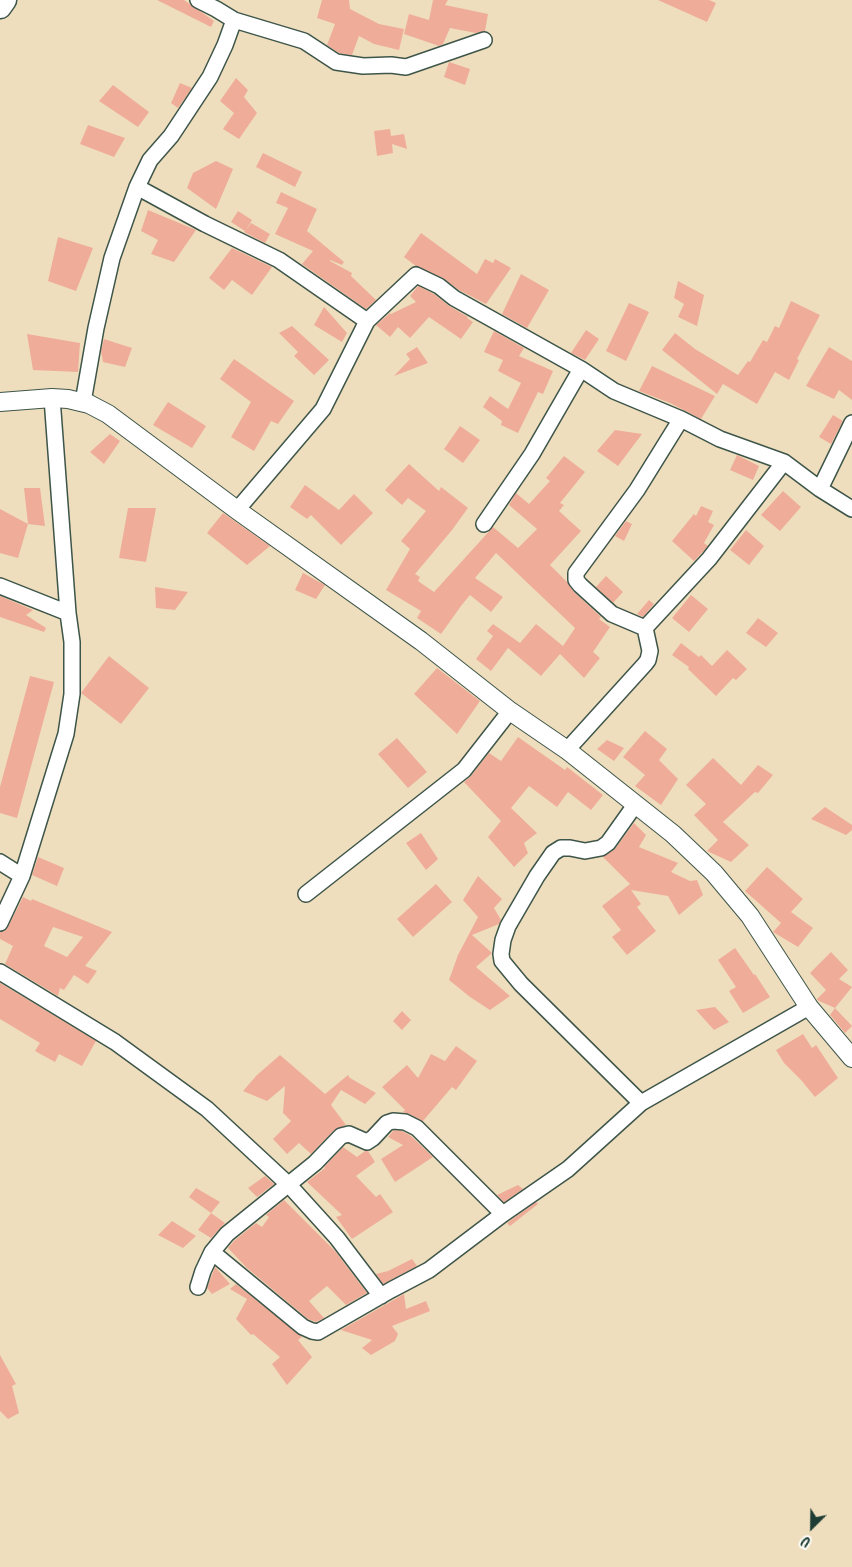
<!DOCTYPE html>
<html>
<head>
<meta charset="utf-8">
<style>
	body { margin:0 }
	#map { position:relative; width:852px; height:1567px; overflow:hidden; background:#eedebd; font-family:Kalam,sans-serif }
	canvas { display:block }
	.north { position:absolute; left:787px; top:1502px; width:50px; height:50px; -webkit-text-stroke:4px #fdfcf7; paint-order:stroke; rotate:203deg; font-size:14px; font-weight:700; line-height:20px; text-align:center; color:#1f3d34 }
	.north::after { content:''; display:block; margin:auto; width:18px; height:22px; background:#1f3d34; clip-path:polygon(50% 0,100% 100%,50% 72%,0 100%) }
</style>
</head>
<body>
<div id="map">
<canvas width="852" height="1567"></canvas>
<div class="north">U</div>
</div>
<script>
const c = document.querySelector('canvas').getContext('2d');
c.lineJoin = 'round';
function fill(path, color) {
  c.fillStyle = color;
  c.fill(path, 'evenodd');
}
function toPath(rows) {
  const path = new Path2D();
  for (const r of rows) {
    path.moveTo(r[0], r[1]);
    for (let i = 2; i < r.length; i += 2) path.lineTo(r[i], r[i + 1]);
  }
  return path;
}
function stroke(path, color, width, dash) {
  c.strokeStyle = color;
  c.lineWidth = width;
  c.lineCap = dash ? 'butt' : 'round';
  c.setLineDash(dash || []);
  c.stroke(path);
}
fill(toPath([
	[157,0,184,0,214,21,211,27],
	[322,0,349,0,350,9,379,24,404,29,399,50,374,44,359,36,352,55,339,53,327,45,335,24,317,18],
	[433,0,448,0,445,5,488,14,485,31,476,33,450,28,443,44,439,46,404,34,409,14,429,20],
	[658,0,709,0,716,3,707,22],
	[449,62,470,69,465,85,444,77],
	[236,78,248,90,244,97,257,113,239,139,223,129,234,113,220,101],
	[180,83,192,88,178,108,171,103],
	[113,85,149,112,138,127,99,101],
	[88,125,125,138,114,157,80,144],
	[390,129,391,136,404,134,407,149,392,144,393,153,377,156,374,131],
	[263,153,302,172,295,187,256,167],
	[216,161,233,169,216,209,187,188,193,173],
	[281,192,317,209,307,231,344,262,342,265,330,260,330,261,352,273,351,276,376,300,366,309,302,264,313,251,275,234,288,208,276,203],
	[148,210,196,230,174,262,151,254,158,240,141,231],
	[238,211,252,220,246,230,251,223,270,234,265,243,244,232,245,231,231,222],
	[421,233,477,274,485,259,493,263,495,259,511,268,486,304,459,290,443,278,416,266,404,257],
	[58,237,93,248,76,291,48,281],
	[232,248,272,267,252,295,232,280,224,290,209,278],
	[521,274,549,290,527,328,502,314],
	[678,281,704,295,697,326,678,317,684,304,674,298],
	[418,286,434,294,449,306,468,317,467,318,473,322,461,339,429,317,410,338,398,327,390,337,376,325,390,313,391,314,416,302,410,296],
	[791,301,820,315,797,359,799,360,789,380,775,372,757,404,723,384,717,394,662,350,675,333,695,349,738,375,748,361,750,362,763,340,767,342,775,326,779,328],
	[629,303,649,312,626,361,606,351],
	[324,307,347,333,342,342,314,325],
	[292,326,329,360,314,375,294,356,298,352,279,333],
	[586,330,599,339,585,360,571,353],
	[494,331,524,348,519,356,553,371,543,394,538,392,518,433,501,425,502,421,483,407,490,396,508,409,521,383,498,371,503,360,484,352],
	[27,334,80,343,78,372,33,370],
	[104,339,132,348,125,367,103,362,101,351],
	[417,347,428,363,394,376,410,359,406,354],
	[829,347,852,361,852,400,839,390,834,399,806,386],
	[234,359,294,401,278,424,271,421,254,451,231,437,251,402,220,379],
	[652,366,715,396,701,419,670,403,639,391],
	[168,402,206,426,192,448,153,425],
	[833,415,843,421,831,444,819,437],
	[460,426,480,440,463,463,444,449],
	[615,430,642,434,618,466,597,451],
	[110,434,120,441,104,464,90,452],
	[737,455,759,466,753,480,730,470],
	[564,456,585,472,560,503,564,505,559,511,581,531,550,565,567,582,574,592,601,617,599,619,610,627,593,652,600,658,584,678,560,654,541,676,508,648,491,671,476,659,493,636,487,631,493,624,520,643,536,624,563,646,575,628,496,553,475,578,503,597,491,612,470,595,461,606,441,634,417,618,421,611,386,590,410,549,401,541,426,511,408,498,402,505,385,490,409,464,439,491,441,487,468,508,452,530,415,574,420,577,418,581,434,592,493,527,518,548,537,529,509,505,516,493,529,504,550,481,546,478],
	[305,485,339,510,354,494,373,513,341,545,311,515,307,519,290,507],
	[24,488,40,488,45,526,28,524],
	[783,491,801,507,780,531,761,515],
	[701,506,713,511,708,522,714,525,704,543,708,546,694,561,672,541,694,514,696,516],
	[128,508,156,508,146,562,119,558],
	[0,509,28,524,18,558,0,553],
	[223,513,270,546,247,565,207,533],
	[626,521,632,524,624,541,615,536],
	[746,530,764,546,749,565,730,550],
	[303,573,325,585,316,599,295,590],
	[606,576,623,592,613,603,596,587],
	[155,587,188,592,175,610,156,608],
	[691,595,708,609,689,632,672,618],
	[0,596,33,610,26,615,46,628,44,632,0,617],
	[649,600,654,604,643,617,637,614],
	[758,618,778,633,766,647,746,633],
	[681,643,699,657,701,655,712,666,727,650,747,669,736,680,733,678,716,696,688,669,689,667,672,655],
	[109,656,149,688,121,724,81,693],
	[437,668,480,701,457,734,414,694],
	[30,676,54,682,17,818,0,813,0,787],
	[645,731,667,749,659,760,678,779,661,805,635,786,645,775,623,757],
	[518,737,565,770,567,767,603,795,591,810,568,792,557,807,529,786,511,808,537,833,524,843,528,853,514,867,488,837,501,821,464,782,471,776,489,753,501,761],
	[397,738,427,772,408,788,378,754],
	[607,740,624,748,614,761,597,749],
	[713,758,741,785,758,765,773,775,758,793,755,792,723,822,749,845,731,862,707,851,718,840,694,815,706,804,686,785],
	[825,807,852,825,852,830,846,835,811,819],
	[634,823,646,835,639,847,678,863,671,872,690,881,697,880,703,895,679,915,668,896,631,890,641,904,637,907,656,931,627,955,612,937,621,930,602,906,630,884,603,857,615,849],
	[421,833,438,859,426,870,406,843],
	[38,857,64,868,57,886,32,875],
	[767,867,803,899,791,912,813,928,798,947,773,932,781,923,745,891],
	[478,876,502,899,494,908,501,920,499,924,472,935,492,953,476,967,510,996,490,1010,470,997,449,980,458,955,478,917,463,900],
	[436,884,452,902,413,937,397,919],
	[23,897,31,901,32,899,112,932,85,966,97,971,88,984,74,975,64,990,60,988,58,996,5,964,13,946,0,939,0,932,5,931,8,927],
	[53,927,83,937,67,957,44,946],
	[735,948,754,975,755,974,770,997,743,1013,729,991,736,987,718,960],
	[831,952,848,970,839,979,852,987,835,1008,817,1000,817,999,826,990,810,973],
	[0,983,96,1041,82,1066,59,1054,55,1062,35,1051,40,1043,0,1019],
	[715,1007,729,1022,714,1030,696,1010],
	[835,1008,852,1026,845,1033,830,1015],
	[402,1011,411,1020,402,1030,393,1021],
	[803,1034,812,1048,816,1045,838,1078,815,1097,801,1080,784,1063,776,1050],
	[456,1046,477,1061,456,1090,452,1087,423,1121,409,1114,403,1112,405,1110,382,1087,407,1065,418,1078,431,1054,445,1061],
	[280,1055,325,1094,348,1075,350,1078,376,1093,365,1104,341,1090,331,1105,346,1125,334,1130,311,1154,299,1143,287,1154,273,1139,291,1121,283,1113,285,1086,267,1101,243,1091,257,1075],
	[394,1130,402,1131,411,1136,433,1157,395,1182,381,1159,403,1145,388,1137],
	[343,1147,357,1157,365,1151,368,1151,375,1162,356,1176,376,1197,380,1194,393,1212,352,1239,336,1217,342,1215,307,1182,325,1168,324,1167],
	[265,1176,274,1184,257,1197,248,1188],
	[518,1185,523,1189,504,1202,497,1195],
	[196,1188,220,1202,211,1213,189,1197],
	[284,1200,335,1251,367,1293,346,1305,327,1286,309,1301,324,1318,316,1322,308,1319,247,1268,228,1248,234,1241,256,1223,262,1227,269,1217,266,1215],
	[536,1202,538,1204,510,1226,507,1223],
	[211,1213,225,1223,211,1238,198,1230],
	[172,1221,196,1236,183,1248,158,1235],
	[412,1259,417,1266,383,1284,376,1274,388,1271],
	[215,1267,230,1284,212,1294,207,1288],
	[236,1284,302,1337,298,1340,312,1357,287,1385,272,1364,280,1357,253,1334,251,1335,236,1319,247,1299,230,1289],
	[404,1294,406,1309,426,1301,430,1311,392,1326,398,1334,395,1341,371,1355,362,1348,372,1340,341,1330],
	[0,1355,16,1384,12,1386,19,1413,8,1419,0,1411]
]), '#efad99');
const minor = toPath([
	[198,0,216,9,234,20,304,41,336,62,363,66,391,65,406,67,484,40],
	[137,187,205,224,279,260,367,321],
	[83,402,96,328,112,258,137,187,150,160,171,136,210,77,225,45,234,20],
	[820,489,852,423],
	[237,510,323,409,367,321,416,275,439,286,454,298,581,369,614,391,681,419,720,439,784,462,820,489,852,509],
	[484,524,532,454,581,369],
	[0,586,68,613],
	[645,628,709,559,784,462],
	[567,750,645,664,648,660,650,651,645,628,612,614,580,585,576,580,576,573,637,490,681,419],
	[635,805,608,843,601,848,585,851,570,848,561,848,553,853,537,876,508,926,503,940,501,954,502,961,521,984,641,1103],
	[0,862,22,876],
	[306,894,464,770,510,711],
	[0,923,22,876,66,734,72,694,72,642,68,613,52,398],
	[0,972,115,1042,207,1109,289,1185,337,1238,381,1296],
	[212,1252,303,1327,312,1331,318,1332,391,1290,429,1270,503,1214,568,1169,641,1103,809,1007],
	[198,1287,203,1271,212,1252,227,1234,315,1163,341,1136,349,1134,367,1142,373,1138,387,1123,393,1121,405,1122,417,1128,503,1214]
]);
const tertiary = toPath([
	[0,402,52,398,68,399,89,404,108,414,237,510,421,641,510,711,567,750,673,834,714,873,750,916,809,1007,852,1058]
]);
const primary = toPath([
	[0,7,5,0]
]);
stroke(minor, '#3e5549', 18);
stroke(tertiary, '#3e5549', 20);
stroke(primary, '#3e5549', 25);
stroke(minor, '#fff', 15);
stroke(tertiary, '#fff', 18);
stroke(primary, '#fff', 22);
</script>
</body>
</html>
